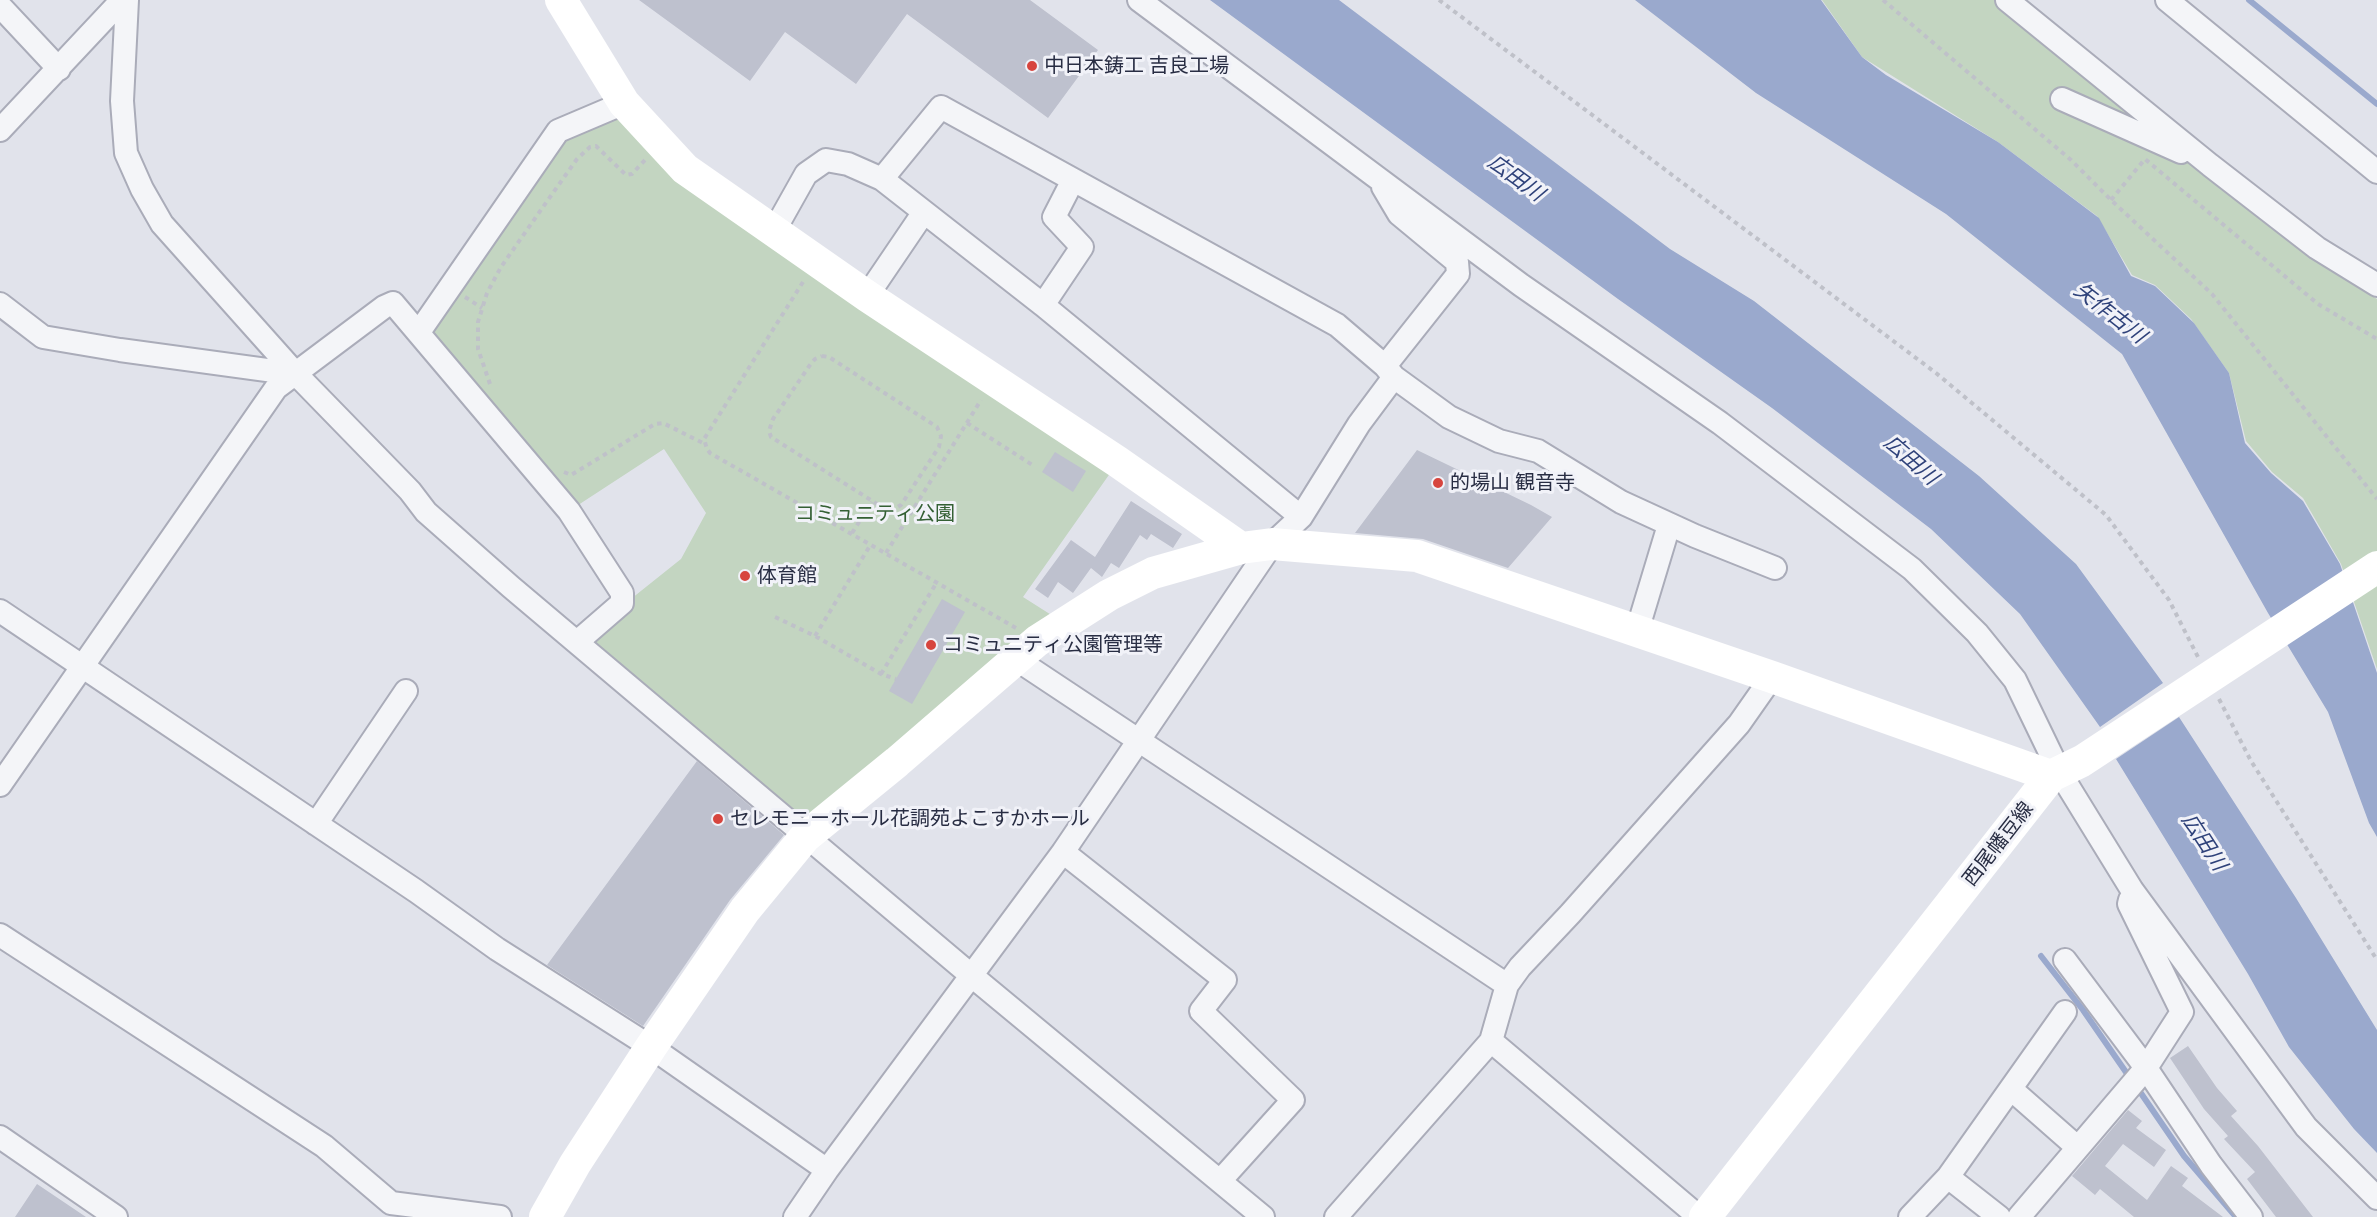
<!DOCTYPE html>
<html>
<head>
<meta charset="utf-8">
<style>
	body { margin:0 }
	canvas { display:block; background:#e1e3eb }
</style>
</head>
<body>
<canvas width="2377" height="1217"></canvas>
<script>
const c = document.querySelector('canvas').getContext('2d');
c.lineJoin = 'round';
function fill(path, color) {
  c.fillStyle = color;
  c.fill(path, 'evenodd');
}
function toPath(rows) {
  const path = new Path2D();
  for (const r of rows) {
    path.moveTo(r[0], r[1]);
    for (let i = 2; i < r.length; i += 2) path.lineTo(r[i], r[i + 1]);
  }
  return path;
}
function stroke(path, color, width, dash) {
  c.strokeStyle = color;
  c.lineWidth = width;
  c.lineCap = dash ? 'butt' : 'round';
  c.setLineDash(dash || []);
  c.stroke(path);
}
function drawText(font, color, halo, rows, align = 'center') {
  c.font = font + ' "Golos Text","Noto Sans JP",sans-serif';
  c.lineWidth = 6;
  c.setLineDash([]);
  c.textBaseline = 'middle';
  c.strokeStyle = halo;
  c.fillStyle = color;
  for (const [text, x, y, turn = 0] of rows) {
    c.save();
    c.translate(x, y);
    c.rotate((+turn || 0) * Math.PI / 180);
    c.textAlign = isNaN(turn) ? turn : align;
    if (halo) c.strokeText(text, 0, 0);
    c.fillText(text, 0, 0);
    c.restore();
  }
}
fill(toPath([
	[1822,0,1994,0,2205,163,2345,279,2377,299,2377,669,2341,564,2303,498,2272,472,2246,441,2229,373,2191,319,2155,285,2132,275,2097,216,1998,142,1862,57],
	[624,103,685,169,1118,462,1023,597,1064,623,805,837,577,642,681,559,706,513,664,449,569,511,419,332,558,131]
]), '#c3d5c1');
fill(toPath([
	[1210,0,1339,0,1670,249,1754,301,1979,476,2076,564,2163,683,2100,727,2020,614,1931,529,1772,408,1618,299],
	[1635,0,1821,0,1862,57,1886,75,1998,142,2099,218,2131,276,2155,286,2194,323,2229,373,2245,443,2271,473,2303,501,2340,564,2377,673,2377,837,2369,823,2328,712,2268,613,2122,354,1946,214,1756,93],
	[2179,717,2296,898,2377,1030,2377,1153,2354,1129,2289,1047,2248,974,2116,759]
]), '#9aa9cd');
stroke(toPath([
	[2249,0,2377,104],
	[2041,956,2083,1010,2130,1078],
	[2136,1086,2184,1156,2236,1217]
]), '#9aa9cd', 6);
fill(toPath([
	[639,0,1030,0,1098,50,1048,118,907,14,856,84,785,32,750,81],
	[1417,450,1531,505,1552,517,1508,568,1423,539,1355,533],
	[1055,452,1086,471,1073,492,1042,472],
	[1131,501,1182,534,1173,548,1151,534,1147,540,1140,535,1119,568,1111,563,1102,577,1091,568,1073,593,1058,582,1048,598,1035,589,1071,540,1095,557],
	[942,599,965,612,912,704,889,691],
	[697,761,784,835,730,900,643,1026,547,965],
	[2188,1046,2217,1088,2237,1111,2231,1116,2258,1146,2313,1217,2276,1217,2247,1179,2255,1172,2224,1139,2228,1136,2204,1109,2170,1058],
	[2128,1110,2142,1121,2136,1128,2166,1150,2154,1167,2123,1144,2105,1166,2147,1200,2171,1166,2188,1178,2182,1186,2223,1217,2134,1217,2100,1189,2095,1195,2072,1176],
	[37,1184,86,1217,15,1217]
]), '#bec1ce');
const street = toPath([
	[127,0,122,101,126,153,142,189,162,224,296,374,410,491,426,512,511,587,972,976,1263,1217],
	[1139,0,1521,285,1720,423,1912,569,1977,633,2015,680,2060,773,2132,890,2306,1127,2377,1198],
	[2007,0,2210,165,2317,248,2377,285],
	[2167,0,2377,172],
	[0,6,59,69],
	[2062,99,2181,152],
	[0,130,122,0],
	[882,179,1043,305,1301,517],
	[1383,187,1399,214,1457,262,1458,274,1385,366],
	[774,231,806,174,826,160,848,164,882,179,941,107,1337,325,1385,366,1394,377,1359,424,1301,517,1272,544,1063,852,827,1170,795,1217],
	[867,296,924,212],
	[0,304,43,337,120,350,296,374],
	[1043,305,1082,247,1054,217,1073,180],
	[419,332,558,131,624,103],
	[1394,377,1449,417,1499,441,1538,451,1621,502,1695,536,1775,568],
	[0,611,416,891,497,949,651,1047,827,1170],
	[1637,631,1669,525],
	[1016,659,1507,985],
	[0,785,276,388,384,307,393,303,569,511,622,593,622,603,577,642],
	[316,824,406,691],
	[1063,852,1225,980,1201,1011,1293,1100,1220,1181],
	[0,935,324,1146,391,1203,500,1217],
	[2065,960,2146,1068,2211,1165,2251,1217],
	[1491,1041,1699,1217],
	[2011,1089,2077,1147],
	[0,1137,116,1217],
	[1948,1177,1999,1217],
	[1336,1217,1491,1041,1507,985,1520,967,1570,914,1739,724,1772,677],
	[1910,1217,1948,1177,2065,1012],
	[2019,1217,2146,1068,2182,1012,2129,904,2130,900]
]);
stroke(street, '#aaacb9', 26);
stroke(toPath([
	[1439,0,1936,373,2106,515,2169,600,2198,657],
	[1883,0,2071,160,2111,200,2212,294,2377,499],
	[2111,200,2145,159,2318,304,2377,339],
	[803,282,704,439,707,449,710,453,1016,628],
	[465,297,482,308],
	[822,356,829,357,937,427,941,436,939,447,901,505,893,510,885,509,771,437,769,431,773,419,810,365,815,359,822,356],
	[490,384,478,349,478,322,487,293,501,267,543,207,577,159,590,147,596,146,626,175,632,174,645,160],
	[967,423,1034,466],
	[564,472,571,475,655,424,663,423,705,444],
	[852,533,872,502],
	[886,553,981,400],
	[775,617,815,636,881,674,896,679],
	[815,636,871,544],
	[881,674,937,582],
	[2219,699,2251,761,2377,960]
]), '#bfc1c9', 4, [4.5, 4.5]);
stroke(street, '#f4f5f8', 22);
stroke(toPath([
	[561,0,624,103,685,169,867,296,1118,462,1241,548],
	[545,1217,575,1164,651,1047,745,910,805,837,897,762,1037,641,1109,595,1153,573,1241,548,1272,544,1417,556,1772,677,2051,776],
	[1705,1217,2051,776,2082,761,2377,567]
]), '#fff', 32);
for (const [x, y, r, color] of [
	[1032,66,6,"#d7453e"],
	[1438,483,6,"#d7453e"],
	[745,576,6,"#d7453e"],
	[931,645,6,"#d7453e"],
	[718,819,6,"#d7453e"]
]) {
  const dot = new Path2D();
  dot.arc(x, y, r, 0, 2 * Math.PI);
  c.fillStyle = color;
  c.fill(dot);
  stroke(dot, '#f1f2f8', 2);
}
drawText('20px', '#282d43', '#f1f2f8', [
	["中日本鋳工 吉良工場",1044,66],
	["的場山 観音寺",1450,483],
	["体育館",757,576],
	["コミュニティ公園管理等",943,645],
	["セレモニーホール花調苑よこすかホール",730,819]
], 'left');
drawText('20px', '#346034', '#f1f2f8', [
	["コミュニティ公園",875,514]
]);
drawText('20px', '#282d43', '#f1f2f8', [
	["西尾幡豆線",1998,844,-52]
]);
drawText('italic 21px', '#2f427a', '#f1f2f8', [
	["広田川",1516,178,36],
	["矢作古川",2110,313,38],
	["広田川",1911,460,41],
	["広田川",2204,842,57]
]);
</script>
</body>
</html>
